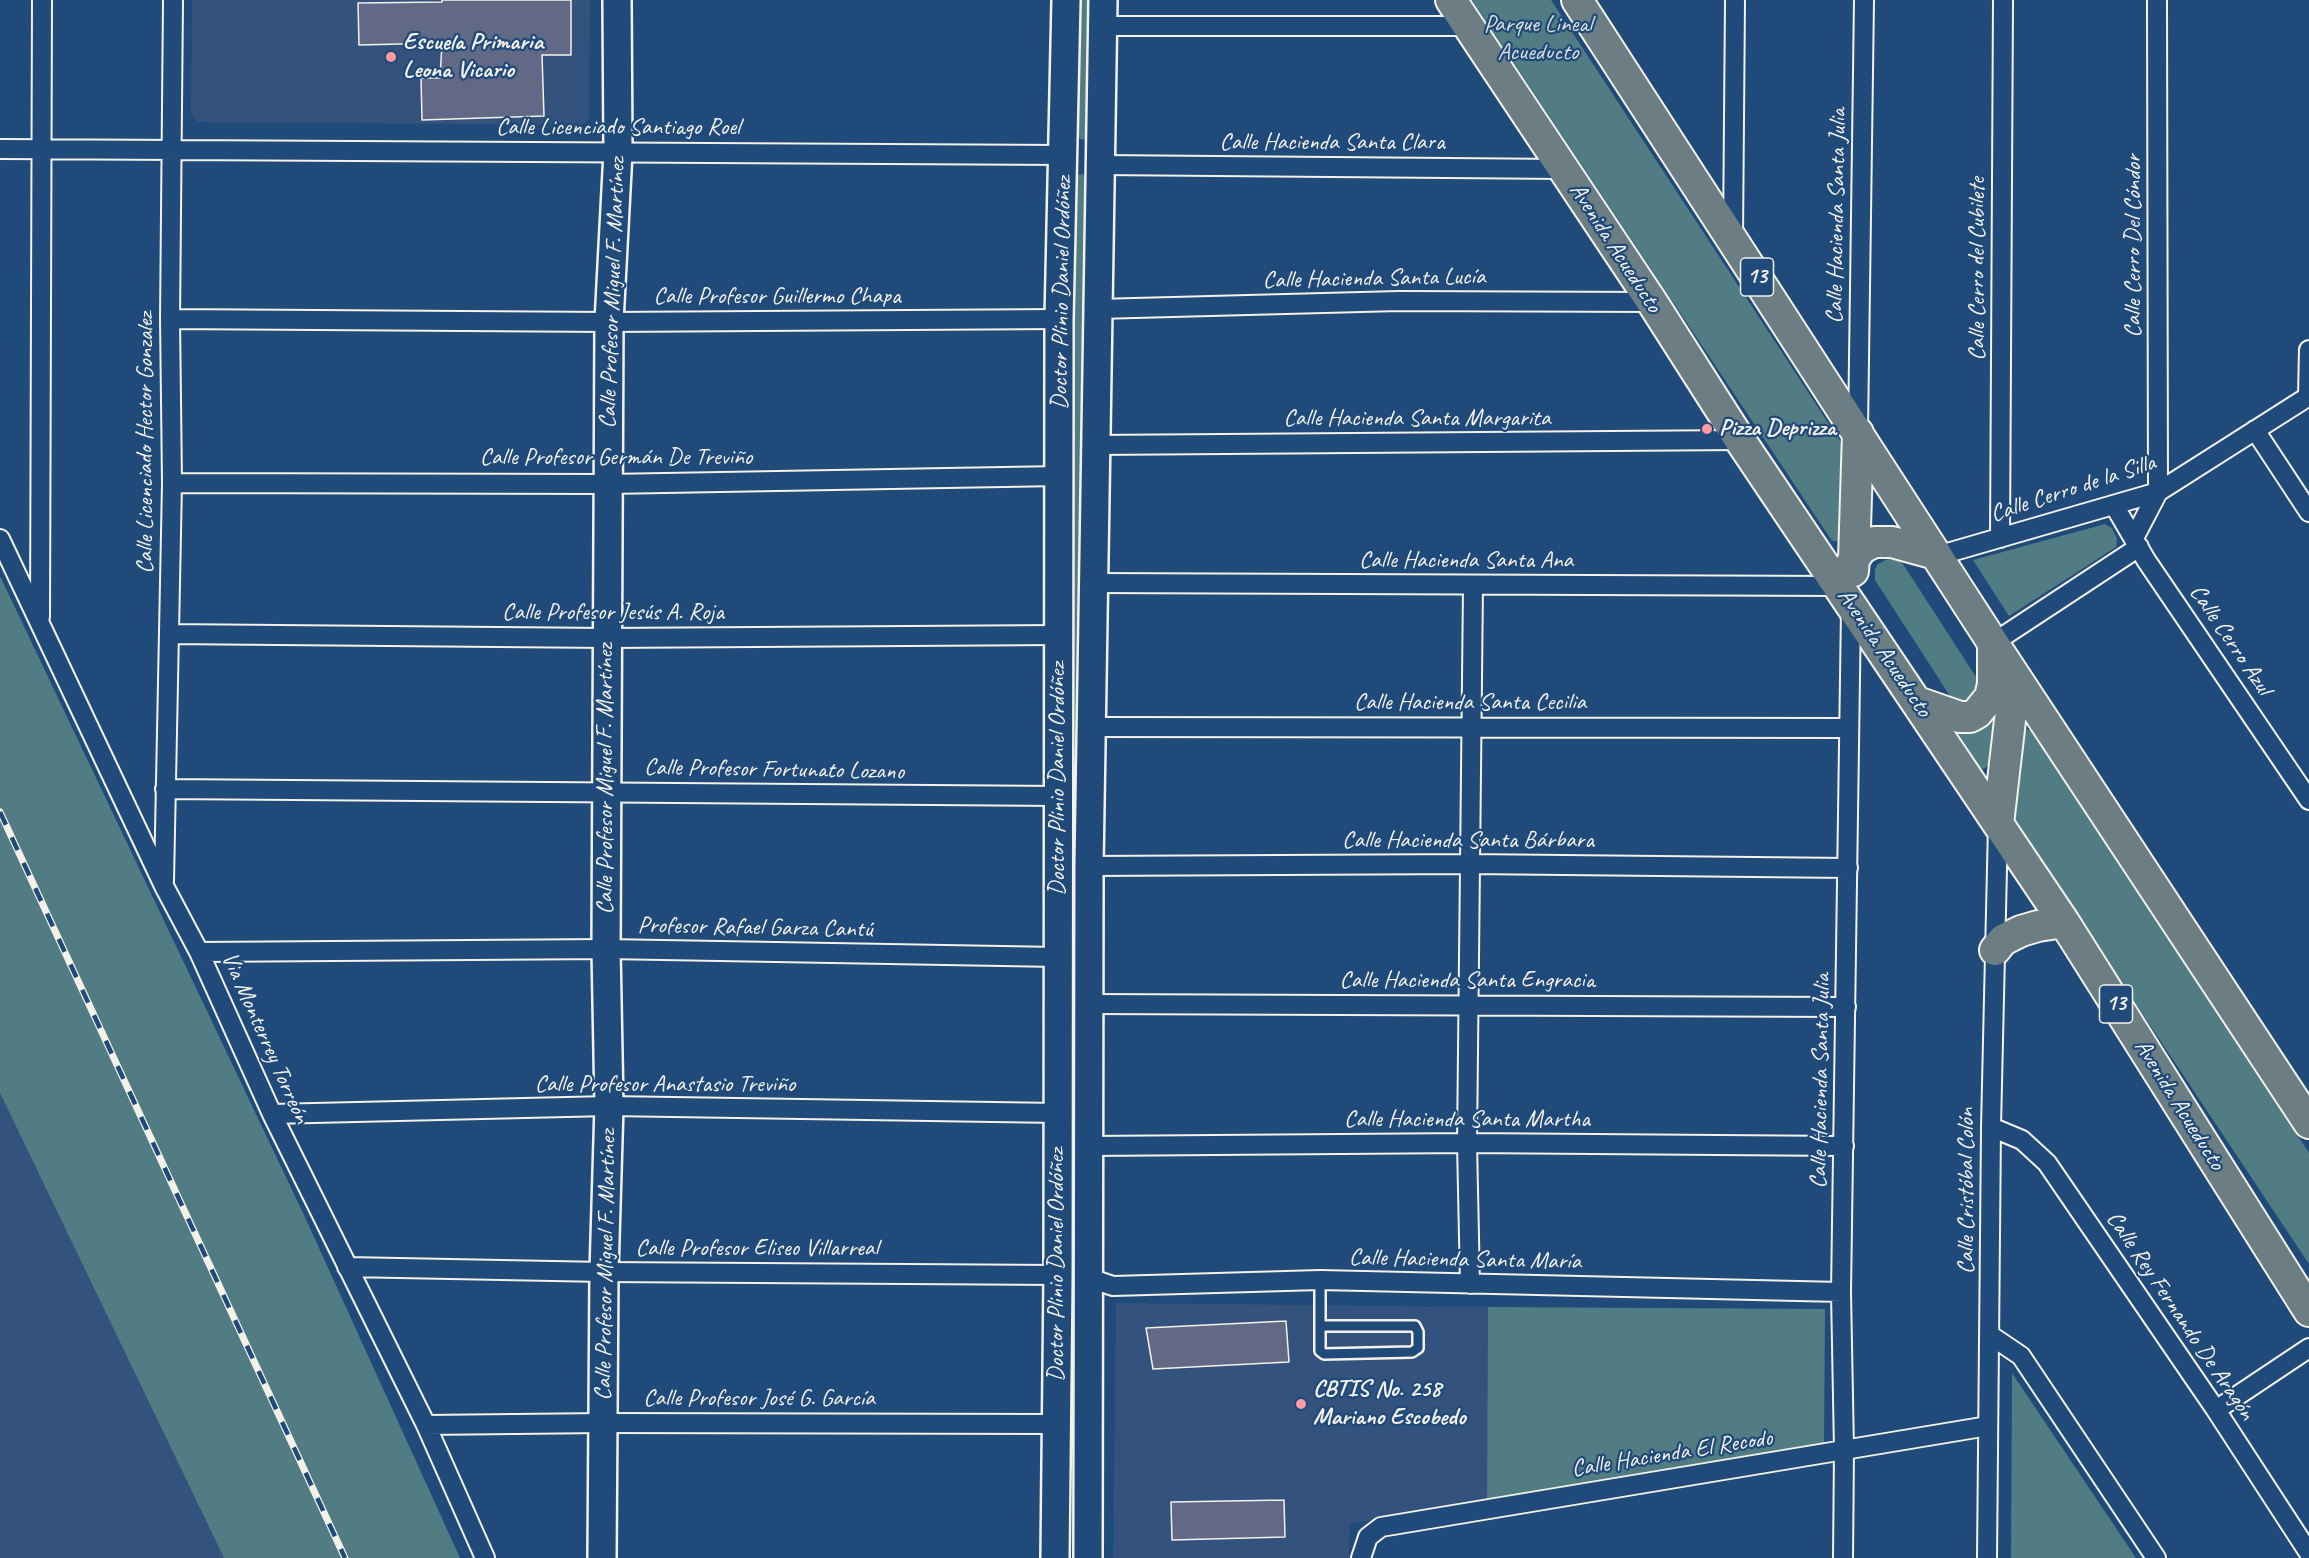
<!DOCTYPE html>
<html>
<head>
<meta charset="utf-8">
<style>
	body { margin:0 }
	canvas { display:block; background:#1f4a7a }
</style>
</head>
<body>
<canvas width="2309" height="1558"></canvas>
<script>
const c = document.querySelector('canvas').getContext('2d');
c.lineJoin = 'round';
function fill(path, color) {
  c.fillStyle = color;
  c.fill(path, 'evenodd');
}
function toPath(rows) {
  const path = new Path2D();
  for (const r of rows) {
    path.moveTo(r[0], r[1]);
    for (let i = 2; i < r.length; i += 2) path.lineTo(r[i], r[i + 1]);
  }
  return path;
}
function stroke(path, color, width, dash) {
  c.strokeStyle = color;
  c.lineWidth = width;
  c.lineCap = dash ? 'butt' : 'round';
  c.setLineDash(dash || []);
  c.stroke(path);
}
function drawText(font, color, halo, rows, align = 'center') {
  c.font = font + ' Caveat,sans-serif';
  c.lineWidth = 4.5;
  c.setLineDash([]);
  c.textBaseline = 'middle';
  c.strokeStyle = halo;
  c.fillStyle = color;
  for (const [text, x, y, turn = 0] of rows) {
    c.save();
    c.translate(x, y);
    c.rotate((+turn || 0) * Math.PI / 180);
    c.textAlign = isNaN(turn) ? turn : align;
    if (halo) c.strokeText(text, 0, 0);
    c.fillText(text, 0, 0);
    c.restore();
  }
}
fill(toPath([
	[192,0,590,0,589,119,582,125,198,122,191,114],
	[0,1093,224,1558,0,1558],
	[1116,1303,1488,1307,1487,1501,1350,1524,1349,1558,1113,1558]
]), '#33537e');
fill(toPath([
	[1079,0,1091,0,1088,139,1085,140,1080,139,1078,135],
	[1472,0,1551,0,1846,450,1842,538,1839,541,1832,541],
	[1083,174,1087,177,1075,1271,1069,1268,1075,179,1078,175],
	[2105,524,2112,528,2117,539,2116,547,2009,616,1973,560],
	[1888,559,1899,561,1903,564,1976,677,1979,682,1977,697,1964,704,1950,696,1875,580,1875,569,1878,564],
	[0,576,304,1215,460,1558,224,1558,0,1093],
	[2003,697,1990,765,1983,769,1980,768,1952,723],
	[2026,729,2036,733,2309,1153,2309,1264,2008,812,2023,731],
	[1488,1307,1825,1309,1824,1444,1487,1501],
	[2012,1373,2136,1558,2011,1558]
]), '#527c83');
const building = toPath([
	[442,0,571,0,571,55,542,55,544,116,422,120,421,78,440,78,442,43,359,45,358,3,442,2,442,0],
	[1286,1321,1289,1362,1153,1369,1146,1328,1286,1321],
	[1284,1500,1285,1537,1172,1540,1171,1502,1284,1500]
]);
fill(building, '#626987');
stroke(building, '#f4f1e8', 1.5);
const lane = toPath([
	[1320,1280,1320,1351,1324,1354,1412,1352,1418,1348,1418,1332,1415,1326,1320,1326]
]);
const street = toPath([
	[1103,26,1468,26],
	[0,149,1064,155],
	[1100,165,1563,169],
	[1733,238,1735,0],
	[1097,309,1399,301,1652,302],
	[170,319,609,322,1059,319],
	[2308,396,2309,350],
	[2255,430,2309,512],
	[1858,431,1864,0],
	[1095,445,1740,440],
	[172,483,608,484,1060,476],
	[2114,505,2146,560,2309,800],
	[2000,538,2003,0],
	[2134,538,2158,492,2157,0],
	[0,539,164,886,199,952,272,1114,426,1425,485,1558],
	[1937,556,2158,492,2309,396],
	[1093,583,1839,586],
	[40,617,42,0],
	[169,634,607,638,1058,635],
	[1993,643,2139,547],
	[1090,727,1849,728],
	[165,789,1059,796],
	[1089,866,1469,864,1848,868],
	[164,881,172,483,170,319,173,0],
	[199,952,606,949,1058,957],
	[1088,1004,1846,1007],
	[272,1114,609,1106,1058,1113],
	[1991,1127,2022,1140,2047,1163,2216,1410,2309,1553],
	[1089,1146,1467,1143,1844,1146],
	[347,1267,604,1272,1058,1275],
	[1089,1278,1113,1286,1320,1280,1841,1292],
	[1470,1284,1467,1143,1473,586],
	[1990,1335,2021,1356,2156,1558],
	[2216,1410,2309,1348],
	[426,1425,603,1423,1055,1424],
	[1361,1558,1368,1537,1381,1527,1988,1426],
	[1843,1558,1844,1450,1841,1292,1851,609],
	[1987,1558,1991,1127,1998,825]
]);
const secondary = toPath([
	[602,1558,604,1272,609,1106,606,949,609,322,618,152,617,0],
	[1055,1558,1058,1275,1059,319,1066,0],
	[1088,1558,1089,866,1103,0]
]);
const primary = toPath([
	[1451,0,1652,302,1740,440,2064,922,2309,1311],
	[1577,0,1993,643,2309,1123],
	[1853,571,1854,559,1862,548,1874,542,1892,542,1936,554],
	[1839,586,1854,559,1858,433],
	[1917,702,1960,717,1970,717,1977,713,1990,697,1993,684,1993,644],
	[1998,824,2015,677],
	[1995,950,2003,940,2021,931,2038,926,2064,922]
]);
stroke(lane, '#f4f1e8', 14);
stroke(street, '#f4f1e8', 22);
stroke(secondary, '#f4f1e8', 32);
stroke(primary, '#f4f1e8', 34);
stroke(lane, '#1f4a7a', 9);
stroke(street, '#1f4a7a', 18);
stroke(secondary, '#1f4a7a', 27);
stroke(primary, '#6c7e84', 30);
const rail = toPath([
	[0,812,345,1558]
]);
stroke(rail, '#f4f1e8', 7);
stroke(rail, '#1f4a7a', 4.5, [14]);
for (const [x, y, r, color] of [
	[391,57,6,"#ff9aa2"],
	[1707,429,6,"#ff9aa2"],
	[1301,1404,6,"#ff9aa2"]
]) {
  const dot = new Path2D();
  dot.arc(x, y, r, 0, 2 * Math.PI);
  c.fillStyle = color;
  c.fill(dot);
  stroke(dot, '#1f4a7a', 2);
}
for (const [x, y, w] of [
	[1757,277,33],
	[2116,1004,33]
]) {
  const box = new Path2D();
  box.roundRect(x - w / 2, y - 19, w, 38, 4.5);
  c.fillStyle = '#1f4a7a';
  c.fill(box);
  stroke(box, '#f4f1e8', 1.5);
}
drawText('bold 22px', '#f4f1e8', null, [
	["13",1757,277],
	["13",2116,1004]
]);
drawText('24px', '#dcdfd9', '#1f4a7a', [
	["Parque Lineal",1538,25],
	["Acueducto",1538,53]
]);
drawText('bold 24px', '#f4f1e8', '#1f4a7a', [
	["Escuela Primaria",403,43],
	["Leona Vicario",403,71],
	["Pizza Deprizza",1719,429],
	["CBTIS No. 258",1313,1390],
	["Mariano Escobedo",1313,1418]
], 'left');
drawText('24px', '#f4f1e8', '#1f4a7a', [
	["Calle Licenciado Santiago Roel",618,128],
	["Calle Hacienda Santa Clara",1332,143],
	["Calle Hacienda Santa Julia",1837,216,-89],
	["Calle Cerro Del Cóndor",2134,246,-90],
	["Avenida Acueducto",1615,248,57],
	["Calle Cerro del Cubilete",1978,269,-90],
	["Calle Hacienda Santa Lucía",1374,279,-1],
	["Calle Profesor Miguel F. Martínez",613,293,-88],
	["Doctor Plinio Daniel Ordóñez",1062,293,-89],
	["Calle Profesor Guillermo Chapa",777,297],
	["Calle Hacienda Santa Margarita",1417,419],
	["Calle Licenciado Hector Gonzalez",146,443,-90],
	["Calle Profesor Germán De Treviño",616,458],
	["Calle Cerro de la Silla",2073,489,-18],
	["Calle Hacienda Santa Ana",1466,561],
	["Calle Profesor Jesús A. Roja",613,613],
	["Calle Cerro Azul",2230,640,56],
	["Avenida Acueducto",1884,653,56],
	["Calle Hacienda Santa Cecilia",1470,703],
	["Calle Profesor Fortunato Lozano",774,770,1],
	["Calle Profesor Miguel F. Martínez",606,779,-90],
	["Doctor Plinio Daniel Ordóñez",1058,779,-90],
	["Calle Hacienda Santa Bárbara",1468,841],
	["Profesor Rafael Garza Cantú",755,928,1],
	["Calle Hacienda Santa Engracia",1467,981],
	["Via Monterrey Torreón",265,1038,66],
	["Calle Hacienda Santa Julia",1821,1081,-89],
	["Calle Profesor Anastasio Treviño",665,1085],
	["Avenida Acueducto",2179,1105,58],
	["Calle Hacienda Santa Martha",1467,1120],
	["Calle Cristóbal Colón",1967,1191,-90],
	["Calle Profesor Eliseo Villarreal",757,1249],
	["Calle Hacienda Santa María",1465,1260,1],
	["Calle Profesor Miguel F. Martínez",606,1265,-89],
	["Doctor Plinio Daniel Ordóñez",1057,1265,-90],
	["Calle Rey Fernando De Aragón",2180,1316,56],
	["Calle Profesor José G. García",759,1399],
	["Calle Hacienda El Recodo",1672,1454,-9]
]);
</script>
</body>
</html>
